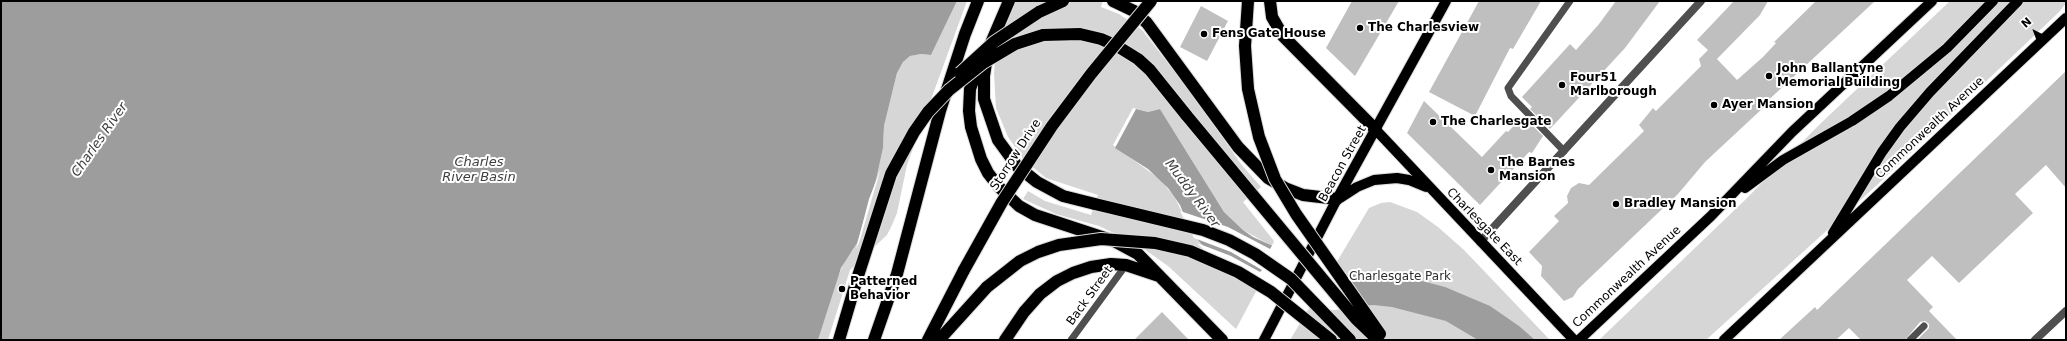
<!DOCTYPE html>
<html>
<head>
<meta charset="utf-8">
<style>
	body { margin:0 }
	#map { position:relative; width:2067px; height:341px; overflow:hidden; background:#fff; font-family:"DejaVu Sans",sans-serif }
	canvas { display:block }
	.frame { position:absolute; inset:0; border:2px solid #000; pointer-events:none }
	.north { position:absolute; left:2015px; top:12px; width:40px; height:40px; -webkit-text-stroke:3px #fff; paint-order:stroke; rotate:318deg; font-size:11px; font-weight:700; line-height:16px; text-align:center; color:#000 }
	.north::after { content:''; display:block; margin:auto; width:14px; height:18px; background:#000; clip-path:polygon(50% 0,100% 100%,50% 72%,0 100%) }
</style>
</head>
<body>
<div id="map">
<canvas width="2067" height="341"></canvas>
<div class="frame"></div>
<div class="north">N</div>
</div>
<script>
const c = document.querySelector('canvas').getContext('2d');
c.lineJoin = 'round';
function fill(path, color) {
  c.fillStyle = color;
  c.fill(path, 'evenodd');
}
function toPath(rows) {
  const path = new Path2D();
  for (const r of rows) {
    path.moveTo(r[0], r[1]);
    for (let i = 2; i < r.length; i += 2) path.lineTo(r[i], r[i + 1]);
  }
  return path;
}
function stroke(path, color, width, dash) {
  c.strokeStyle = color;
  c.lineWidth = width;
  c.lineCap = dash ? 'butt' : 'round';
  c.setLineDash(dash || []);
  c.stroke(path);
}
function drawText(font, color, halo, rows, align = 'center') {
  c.font = font + ' "DejaVu Sans",sans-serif';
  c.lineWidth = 4;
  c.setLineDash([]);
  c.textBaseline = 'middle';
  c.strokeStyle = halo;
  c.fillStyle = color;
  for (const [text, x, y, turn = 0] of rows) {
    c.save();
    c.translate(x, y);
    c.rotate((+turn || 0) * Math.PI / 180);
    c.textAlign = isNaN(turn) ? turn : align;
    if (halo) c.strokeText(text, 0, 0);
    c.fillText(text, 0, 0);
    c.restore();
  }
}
fill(toPath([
	[957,1,967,1,907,165,897,213,892,225,887,235,850,270,828,340,818,340,836,281,846,258,853,250,876,180,883,148,884,126,897,73,903,62,910,56,921,54,931,55],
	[1016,1,1103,1,1101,7,1119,14,1142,30,1192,94,1241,164,1261,187,1243,202,1274,241,1272,246,1243,230,1224,212,1160,109,1148,112,1133,108,1113,145,1161,180,1175,198,1182,212,1261,282,1236,329,1168,266,1137,244,1099,226,1056,214,1023,199,1028,191,1045,201,1091,215,1098,195,1046,178,1024,160,1008,137,996,108,994,73,996,49],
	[1950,1,2066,1,2066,3,2060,11,1878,184,1706,340,1599,340,1745,200,1820,124],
	[1390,202,1417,212,1438,227,1464,250,1550,340,1290,340,1369,208,1381,203]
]), '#d6d6d6');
fill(toPath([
	[1,1,957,1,931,55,921,54,910,56,903,62,897,73,884,126,883,148,876,180,857,243,841,268,818,340,1,340],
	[1136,109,1148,112,1160,109,1224,212,1243,230,1253,237,1330,272,1345,275,1374,273,1418,280,1445,287,1490,306,1519,326,1535,340,1478,340,1446,321,1392,307,1374,305,1333,308,1208,252,1190,230,1180,205,1168,188,1148,169,1115,148]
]), '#9d9d9d');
fill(toPath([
	[881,168,859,243,856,249,869,199],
	[1180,211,1228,227,1270,249,1273,244,1331,270,1345,272,1369,307,1333,310,1310,307,1260,284,1207,253,1197,243,1231,256,1260,272,1262,270,1231,252,1194,238]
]), '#fff');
fill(toPath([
	[1352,1,1399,1,1355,76,1326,48],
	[1479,1,1541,1,1513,49,1510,48,1475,116,1429,92],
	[1616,1,1660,1,1625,48,1550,129,1530,109,1532,107,1522,97,1570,44,1576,50,1599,24],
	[1734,1,1768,1,1760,15,1717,59,1737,80,1763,57,1776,43,1774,42,1816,1,1875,1,1761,107,1763,108,1705,162,1678,194,1578,289,1573,297,1564,301,1541,276,1542,266,1529,252,1559,221,1554,216,1568,203,1567,196,1571,188,1579,183,1589,185,1644,131,1639,125,1653,108,1656,111,1701,66,1699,59,1708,50,1697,40],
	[1201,6,1228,21,1207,61,1180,47],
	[2066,71,2066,188,2046,165,2015,194,2033,213,1959,283,1932,256,1907,280,1933,307,1929,311,1957,340,1917,340,1929,328,1929,324,1925,321,1920,322,1905,340,1861,340,1849,328,1836,340,1779,340,1815,307,1817,310],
	[1424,101,1482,157,1506,131,1508,132,1523,116,1543,136,1532,153,1529,152,1480,205,1407,133],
	[1162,312,1189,340,1134,340]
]), '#bfbfbf');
const primary = toPath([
	[1376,130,1574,340],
	[1745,188,1783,160,1852,121,1889,96,1947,48,1993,1],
	[1340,198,1357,187,1374,180,1397,178,1409,180,1426,187],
	[1833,233,1882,152,1900,127,1930,92,2018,1],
	[1264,340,1337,199,1446,1],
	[1579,340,1711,216,1792,132,1932,1],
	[1724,340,2066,18]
]);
const highway = toPath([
	[1009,1,988,50,984,76,984,99,998,140,1017,166,1037,182,1063,196,1095,204],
	[1113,1,1134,11,1147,23,1238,147,1268,178,1285,188,1303,195,1337,199],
	[1248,1,1245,46,1248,89],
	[1270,1,1272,17,1283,36,1376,130],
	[1039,12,1063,1],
	[1043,35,1080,34,1101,39,1117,46,1138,59,1150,70,1187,116],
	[979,65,970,89,969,111,971,127,981,159,988,173,999,187,1019,206,1035,215,1114,241,1138,254,1222,340],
	[839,340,857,279],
	[874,340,897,274,940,111,965,34,978,1],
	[928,340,964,270],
	[939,340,987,287],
	[1005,340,1024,312,1040,294,1057,281,1073,273,1091,267,1111,264,1126,265,1159,276]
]);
stroke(primary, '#dbdbdb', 12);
stroke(highway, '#dbdbdb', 14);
stroke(toPath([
	[1564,151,1511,96,1508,88,1570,1],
	[1071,340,1126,265],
	[1910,340,1924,326]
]), '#4f4f4f', 7);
stroke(toPath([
	[1480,242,1701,1],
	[2035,340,2066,311]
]), '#4f4f4f', 8);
stroke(primary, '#000', 10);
stroke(highway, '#000', 12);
const highwayBridge = toPath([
	[960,73,994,42,1039,12],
	[1248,89,1259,137,1275,179,1296,214,1380,334],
	[1187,116,1356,319,1378,340],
	[1095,204,1203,230,1229,240,1255,254,1291,279,1350,340],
	[964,270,1002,202,1052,126,1091,74,1151,1],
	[857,279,891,174,914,132,928,112,949,90,983,63,1015,44,1043,35],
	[987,287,1020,261,1038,252,1059,245,1101,239,1155,243,1190,251,1238,272,1271,292,1331,340]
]);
stroke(highwayBridge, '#dbdbdb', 14, []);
stroke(highwayBridge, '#000', 12);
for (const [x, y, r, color] of [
	[1360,28,4,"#000"],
	[1204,34,4,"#000"],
	[1769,76,4,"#000"],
	[1562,85,4,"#000"],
	[1714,105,4,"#000"],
	[1433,122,4,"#000"],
	[1491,170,4,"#000"],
	[1616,204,4,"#000"],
	[842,289,4,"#000"]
]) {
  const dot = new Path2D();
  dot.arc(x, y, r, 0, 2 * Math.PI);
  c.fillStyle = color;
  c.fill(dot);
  stroke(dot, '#fff', 1.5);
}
drawText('bold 12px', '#000', '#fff', [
	["The Charlesview",1368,28],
	["Fens Gate House",1212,34],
	["John Ballantyne",1777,69],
	["Memorial Building",1777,83],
	["Four51",1570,78],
	["Marlborough",1570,92],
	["Ayer Mansion",1722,105],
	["The Charlesgate",1441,122],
	["The Barnes",1499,163],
	["Mansion",1499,177],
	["Bradley Mansion",1624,204],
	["Patterned",850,282],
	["Behavior",850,296]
], 'left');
drawText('12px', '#000', '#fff', [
	["Commonwealth Avenue",1930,128,-43],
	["Storrow Drive",1016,155,-57],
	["Beacon Street",1343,164,-61],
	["Charlesgate East",1484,227,46],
	["Commonwealth Avenue",1627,277,-43],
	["Back Street",1090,296,-54]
]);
drawText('12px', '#2d2d2d', '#fff', [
	["Charlesgate Park",1400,277]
]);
drawText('italic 13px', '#3e3e3e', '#fff', [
	["Charles River",100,140,-55],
	["Charles",479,163],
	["River Basin",479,178],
	["Muddy River",1192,194,53]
]);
</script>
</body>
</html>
